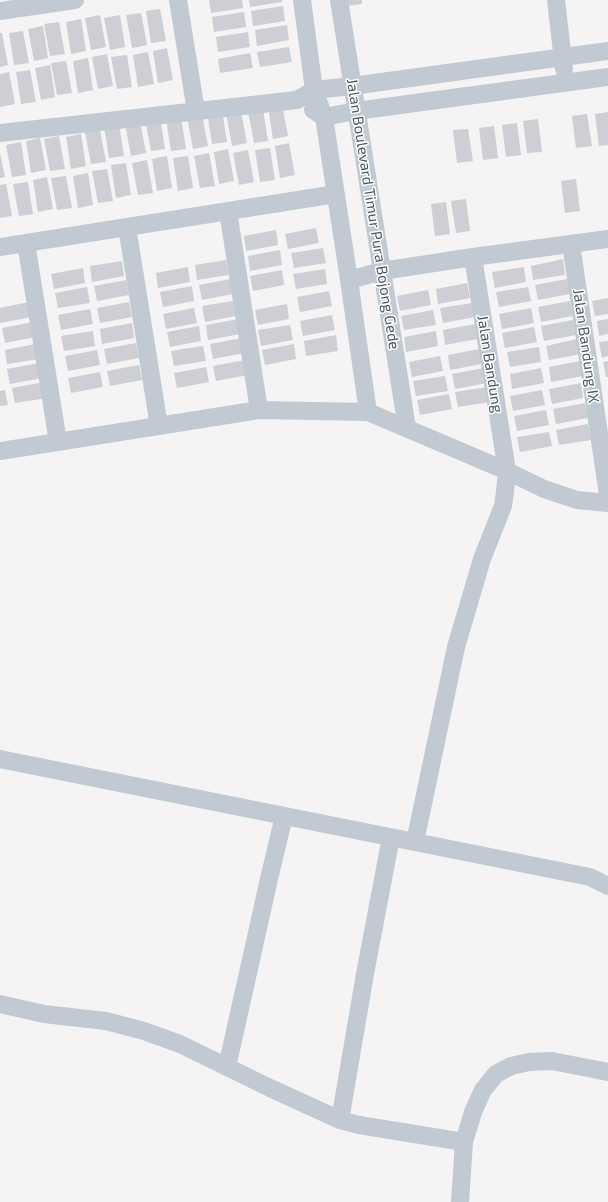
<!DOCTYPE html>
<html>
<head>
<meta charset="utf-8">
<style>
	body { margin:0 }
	canvas { display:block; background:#f5f3f3 }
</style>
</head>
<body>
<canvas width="608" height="1202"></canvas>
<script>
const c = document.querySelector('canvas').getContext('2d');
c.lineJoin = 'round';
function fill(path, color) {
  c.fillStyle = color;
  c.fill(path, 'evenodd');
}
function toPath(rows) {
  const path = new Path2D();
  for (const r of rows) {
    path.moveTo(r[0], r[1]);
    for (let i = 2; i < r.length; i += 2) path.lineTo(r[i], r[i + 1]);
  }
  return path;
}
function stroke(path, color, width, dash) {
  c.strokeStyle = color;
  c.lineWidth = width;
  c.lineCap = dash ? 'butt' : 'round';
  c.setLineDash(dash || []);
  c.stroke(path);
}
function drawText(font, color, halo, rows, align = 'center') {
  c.font = font + ' "Exo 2",sans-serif';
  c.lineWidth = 3;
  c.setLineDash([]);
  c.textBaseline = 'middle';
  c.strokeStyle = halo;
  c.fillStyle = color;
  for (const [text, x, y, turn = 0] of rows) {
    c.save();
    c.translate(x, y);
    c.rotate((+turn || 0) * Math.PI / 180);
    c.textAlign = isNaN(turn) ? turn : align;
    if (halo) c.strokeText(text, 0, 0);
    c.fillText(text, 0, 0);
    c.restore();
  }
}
fill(toPath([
	[209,0,242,0,243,8,211,13],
	[249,0,282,0,282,2,250,7],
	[346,0,362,0,362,4,347,6],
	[283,6,285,21,253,26,251,11],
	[160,9,166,41,151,43,146,11],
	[244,12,246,27,214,32,212,17],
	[141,13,147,45,132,48,126,15],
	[100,15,106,47,91,50,85,18],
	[120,15,125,47,110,50,104,18],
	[81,19,86,51,71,54,66,22],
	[59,22,65,54,50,56,44,24],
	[287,25,289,40,257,46,255,30],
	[43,26,48,58,34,61,28,29],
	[23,31,29,63,14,65,9,33],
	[248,32,250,47,218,52,216,37],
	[0,33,2,33,8,65,0,67],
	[289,47,292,62,260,67,257,52],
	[167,48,173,80,158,83,153,51],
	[148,52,154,84,138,87,133,55],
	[250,53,253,68,220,73,218,59],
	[107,54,113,86,98,89,92,57],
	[127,55,132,87,117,89,111,57],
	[88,58,93,90,78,93,73,61],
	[66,61,72,93,57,95,51,63],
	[50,65,55,97,41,100,35,68],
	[30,70,36,102,21,104,16,72],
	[9,72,15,104,0,107,0,74],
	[282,104,288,136,273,139,268,107],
	[263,109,268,141,254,143,248,111],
	[222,110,227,142,212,144,207,112],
	[241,111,247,143,232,146,226,113],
	[608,112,608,145,599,146,595,114],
	[202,114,208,146,193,149,187,117],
	[587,114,592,146,576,148,572,116],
	[160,117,165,149,151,151,145,119],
	[181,117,186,149,171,151,166,119],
	[538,119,542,152,527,153,523,121],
	[140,121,146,153,131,156,125,124],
	[517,123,521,155,506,157,502,125],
	[119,124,124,156,109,158,104,126],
	[494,126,498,158,483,160,479,128],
	[468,129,473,161,457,163,453,130],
	[100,130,106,162,91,164,85,132],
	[81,134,86,166,71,169,66,137],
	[59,136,65,169,50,171,44,139],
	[40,138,46,170,31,173,26,141],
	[21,142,26,175,12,177,6,145],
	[289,143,295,175,280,178,275,146],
	[270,148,275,180,260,182,255,150],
	[228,149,234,181,219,184,214,152],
	[248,150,254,182,239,185,233,153],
	[0,153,5,177,0,178],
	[209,153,215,186,200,188,194,156],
	[167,156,172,188,157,191,152,159],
	[188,156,193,188,178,191,173,158],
	[147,160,153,193,138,195,132,163],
	[126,163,131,195,116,198,111,165],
	[107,169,113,201,98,203,92,171],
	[88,173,93,205,78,208,73,176],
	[66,176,72,208,57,210,51,178],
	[47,177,53,209,38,212,33,180],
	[576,179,580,211,565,213,561,181],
	[28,182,33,214,19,216,13,184],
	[6,184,12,216,0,218,0,185],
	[466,199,470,231,456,233,451,201],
	[446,202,450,234,435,236,431,204],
	[316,228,319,243,288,249,285,234],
	[276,230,278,245,246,251,244,236],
	[323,248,326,263,294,268,291,253],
	[280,250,282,265,250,271,248,256],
	[563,259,565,275,533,280,531,266],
	[226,260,229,275,197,280,195,265],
	[122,261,124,276,92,282,90,266],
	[188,267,190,282,158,288,156,273],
	[524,267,526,282,495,288,492,272],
	[83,268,85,283,54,289,51,274],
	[325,269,327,284,296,289,293,274],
	[282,270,284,285,253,291,250,276],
	[231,279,233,294,202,300,199,285],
	[567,279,570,294,538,300,535,285],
	[126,280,129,295,97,301,94,286],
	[467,283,470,298,438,304,436,289],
	[192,286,194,301,163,307,160,292],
	[87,287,90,303,58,308,55,293],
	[528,287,531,301,499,307,496,292],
	[428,290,431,305,400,311,397,296],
	[329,291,332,306,300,312,297,297],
	[608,298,608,314,595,316,592,301],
	[233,301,236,316,205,322,202,306],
	[570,301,573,316,541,322,538,307],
	[29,302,32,317,0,323,0,308],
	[129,302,132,317,100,323,97,308],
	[472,303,475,317,443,323,440,308],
	[287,304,289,319,258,325,255,310],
	[194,308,197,323,166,329,163,314],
	[531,308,534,323,502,329,499,314],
	[90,309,93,324,61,330,58,315],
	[433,310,436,325,404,330,401,316],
	[332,315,335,330,303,336,300,321],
	[238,319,240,334,208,340,206,325],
	[608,319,608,334,599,336,597,321],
	[573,320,576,335,544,341,541,326],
	[33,322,36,337,5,343,2,328],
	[132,323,134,338,102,344,100,329],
	[475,324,477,339,445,345,443,330],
	[290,325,293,340,261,346,258,330],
	[199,326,201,341,170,347,167,332],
	[534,327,537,342,505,348,502,333],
	[93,331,95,346,64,351,61,336],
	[436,331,438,346,406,352,404,337],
	[336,335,338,351,306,356,304,341],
	[242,338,245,353,213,359,210,344],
	[577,339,581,354,549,360,546,346],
	[608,341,608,356,602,358,599,342],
	[136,343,139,358,107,364,104,349],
	[36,344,39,359,7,364,5,350],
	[294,344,296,359,265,365,262,350],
	[203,346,206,361,174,366,171,351],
	[539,347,541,362,510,367,507,352],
	[479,349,482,364,450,370,448,355],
	[97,350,100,365,68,371,65,356],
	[440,356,443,371,412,377,409,362],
	[245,360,248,375,216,381,213,366],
	[580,361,583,376,551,382,549,367],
	[608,361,608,377,606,377,603,362],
	[39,363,42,378,10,384,7,369],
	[139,365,142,380,110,386,107,371],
	[206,367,209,382,177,388,174,373],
	[484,368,487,383,455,389,452,374],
	[541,368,544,383,512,389,510,374],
	[100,372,103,387,71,393,68,378],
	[445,376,448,391,416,396,413,381],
	[44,382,47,398,15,403,12,388],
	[581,383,583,398,552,404,549,389],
	[487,387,490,402,458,407,455,392],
	[5,390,8,405,0,406,0,391],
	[542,390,545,405,513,411,510,396],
	[449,394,452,409,420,415,417,400],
	[585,403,588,418,556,424,553,409],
	[546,410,549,425,517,431,514,416],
	[588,424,591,440,559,445,556,430],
	[549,432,552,446,520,452,517,437]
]), '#cdcfd5');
stroke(toPath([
	[178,0,196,111],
	[302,0,314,90,324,117,349,280,368,412],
	[339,0,407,428],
	[556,0,564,69],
	[0,11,75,0],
	[313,110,324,117,356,111,608,77],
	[0,133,297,100,314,90,352,86,608,51],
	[228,211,259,410],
	[127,227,159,426],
	[26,243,58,442],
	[571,244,608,495],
	[0,247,336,194],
	[349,280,382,271,473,257,608,239],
	[0,451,259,410,368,412,507,471,544,489,577,500,608,503],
	[0,759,590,877,608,886],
	[415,842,456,647,482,559,503,506,505,492,507,471,473,257],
	[0,1004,44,1014,106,1021,144,1031,180,1044,270,1088,340,1120,359,1125,464,1142],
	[227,1067,269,879,284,816],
	[340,1120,365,974,391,837],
	[460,1202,464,1142,473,1112,483,1090,496,1074,511,1066,529,1062,552,1061,608,1072]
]), '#c1cad2', 18);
drawText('15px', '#4a5661', '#fff', [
	["Jalan Boulevard Timur Pura Bojong Gede",373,214,81],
	["Jalan Bandung IX",586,346,82],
	["Jalan Bandung",490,364,81]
]);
</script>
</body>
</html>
